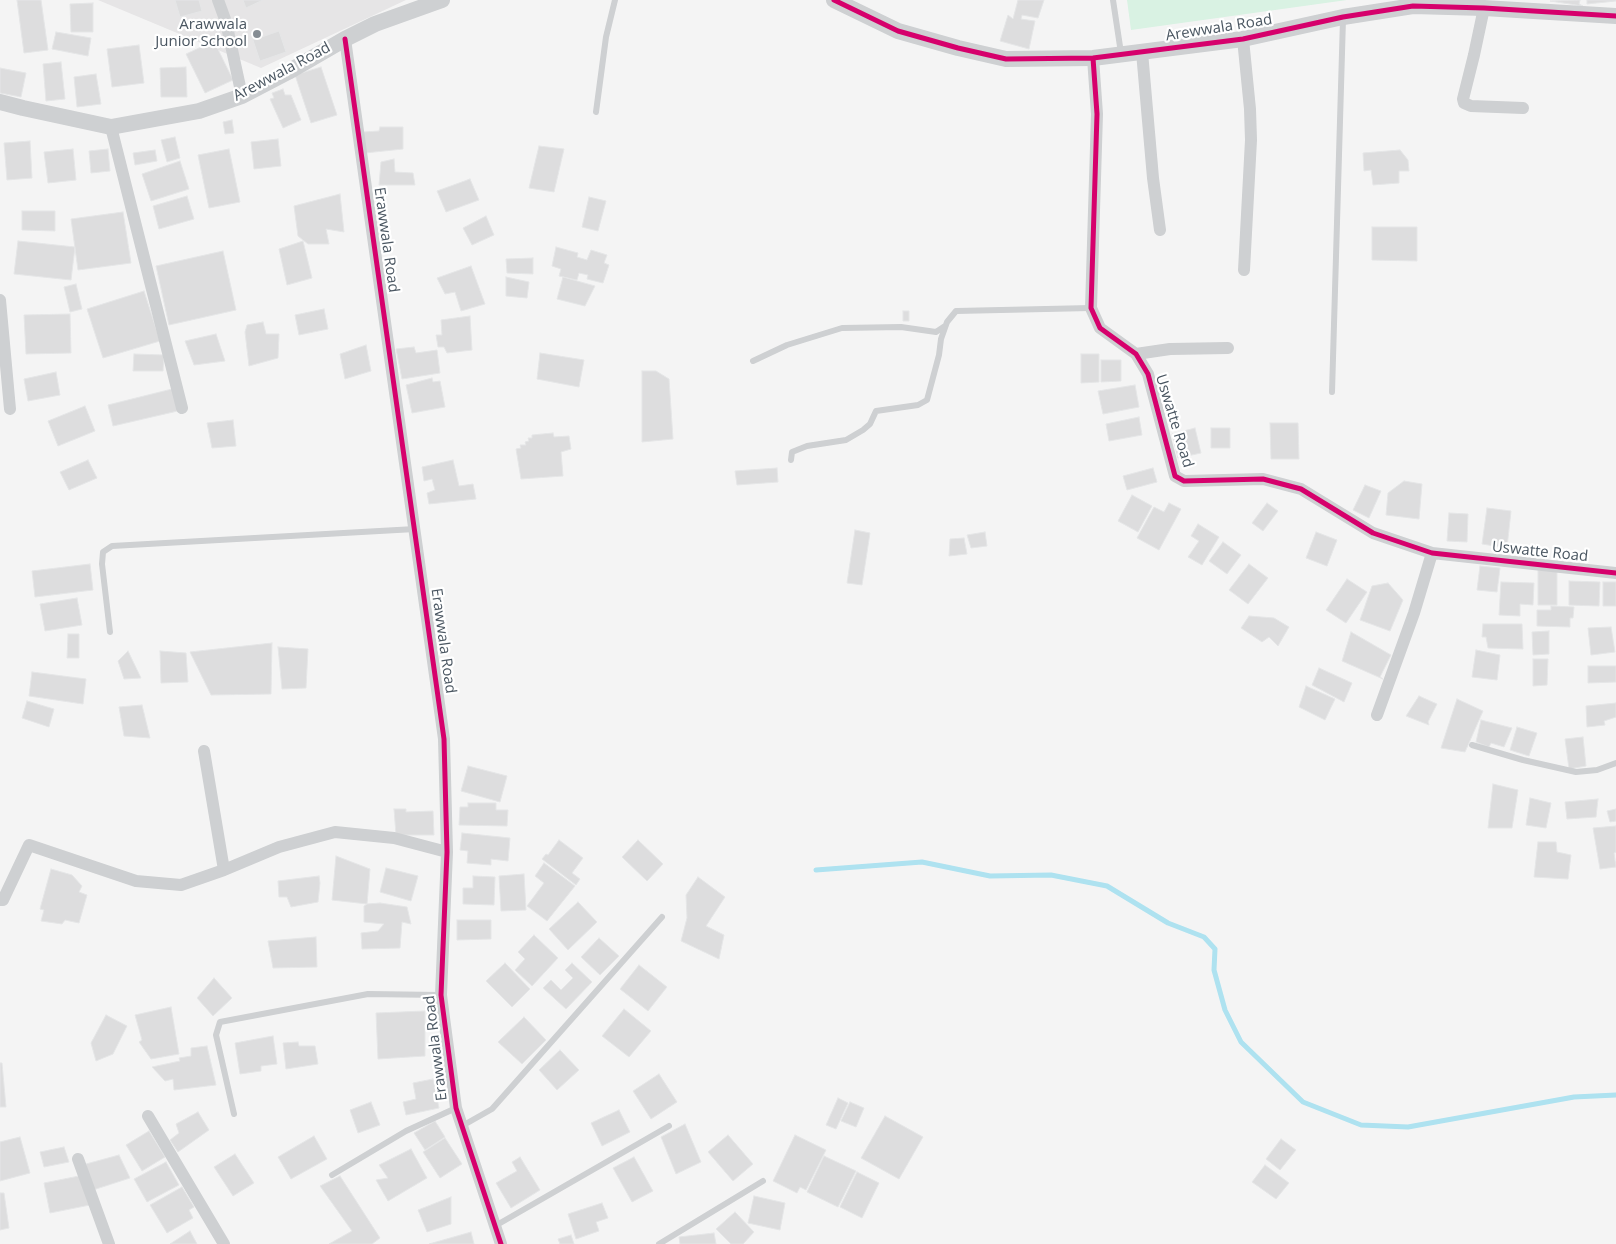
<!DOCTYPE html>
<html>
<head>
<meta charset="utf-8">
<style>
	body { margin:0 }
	canvas { display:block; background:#f4f4f4 }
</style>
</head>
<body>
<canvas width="1616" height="1244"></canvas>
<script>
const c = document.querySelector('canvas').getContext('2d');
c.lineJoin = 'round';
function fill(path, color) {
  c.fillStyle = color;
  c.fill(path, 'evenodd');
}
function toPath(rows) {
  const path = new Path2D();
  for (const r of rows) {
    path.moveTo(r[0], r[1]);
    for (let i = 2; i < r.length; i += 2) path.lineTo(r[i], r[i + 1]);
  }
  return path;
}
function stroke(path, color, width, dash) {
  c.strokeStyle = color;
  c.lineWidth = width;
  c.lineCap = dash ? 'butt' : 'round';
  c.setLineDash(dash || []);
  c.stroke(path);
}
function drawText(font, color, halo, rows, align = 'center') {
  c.font = font + ' "Open Sans",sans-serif';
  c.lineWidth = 4.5;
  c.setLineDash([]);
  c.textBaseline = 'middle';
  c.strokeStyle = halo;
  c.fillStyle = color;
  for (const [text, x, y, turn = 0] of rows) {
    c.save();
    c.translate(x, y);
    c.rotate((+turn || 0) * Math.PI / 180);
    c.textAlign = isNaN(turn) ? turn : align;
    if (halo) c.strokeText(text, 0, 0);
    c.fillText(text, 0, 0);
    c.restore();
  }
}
fill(toPath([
	[98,0,406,0,261,68]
]), '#e6e5e6');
fill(toPath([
	[1127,0,1347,0,1131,30]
]), '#d9f2e3');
stroke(toPath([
	[816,870,922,862,990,876,1051,875,1107,886,1168,923,1204,937,1215,949,1214,970,1225,1010,1241,1042,1303,1102,1361,1125,1408,1127,1574,1097,1616,1095]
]), '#aee2f0', 5);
const building = toPath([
	[17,0,41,0,48,50,24,53,17,0],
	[175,0,199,0,202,11,180,17,175,0],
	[243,0,263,0,246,8,243,0],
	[1018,0,1044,0,1038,18,1022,15,1021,19,1035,21,1029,49,1000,41,1008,15,1013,19,1018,0],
	[1580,0,1579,4,1583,6,1550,1,1580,0],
	[1587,0,1616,0,1616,1,1587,4,1587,0],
	[93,3,93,32,71,32,70,4,93,3],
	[279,31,286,52,260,61,253,40,279,31],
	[56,32,91,38,88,56,52,49,56,32],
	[214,41,233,80,205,93,186,54,214,41],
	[139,45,144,83,112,87,107,49,139,45],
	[61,62,65,99,46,101,43,64,61,62],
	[186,67,187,97,161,97,160,68,186,67],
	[321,67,337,115,311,123,295,75,321,67],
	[0,68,26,73,21,97,0,93,0,68],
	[96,74,101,104,77,107,74,77,96,74],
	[283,89,285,95,291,95,301,120,283,128,270,99,274,98,272,93,283,89],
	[232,120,234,133,225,134,223,122,232,120],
	[380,127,403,127,403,149,365,153,363,132,379,131,380,127],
	[175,137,180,158,167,162,161,140,175,137],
	[278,139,281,166,254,169,251,142,278,139],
	[30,141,32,178,7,180,4,143,30,141],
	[539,146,564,149,554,192,529,188,539,146],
	[73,149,76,180,48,183,44,152,73,149],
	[108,149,110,171,91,173,89,151,108,149],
	[229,149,240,202,209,208,198,155,229,149],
	[155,150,157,161,135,165,133,153,155,150],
	[1400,150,1408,160,1409,171,1399,171,1399,183,1373,185,1371,170,1364,171,1363,153,1400,150],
	[394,159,395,172,413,173,415,185,379,185,381,162,394,159],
	[180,161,189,189,151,201,142,174,180,161],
	[470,179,479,200,446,212,437,191,470,179],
	[340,194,344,232,326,229,329,244,308,244,298,236,294,206,340,194],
	[187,196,194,219,159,229,153,206,187,196],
	[589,197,606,201,598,231,582,227,589,197],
	[22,211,55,211,55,231,22,230,22,211],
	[123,212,131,263,78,270,71,219,123,212],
	[486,216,494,235,472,245,463,228,486,216],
	[1372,227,1417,227,1417,261,1372,260,1372,227],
	[18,241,75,247,71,280,14,274,18,241],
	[303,241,312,278,287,285,279,249,303,241],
	[556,247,578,253,577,257,587,260,591,250,607,255,604,263,609,265,603,283,587,279,588,275,579,273,577,280,559,276,561,269,552,266,556,247],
	[223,251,236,310,169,325,156,266,223,251],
	[533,258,533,274,507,273,506,259,533,258],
	[471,266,485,304,461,311,455,292,445,294,437,278,471,266],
	[506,277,529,282,527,298,506,296,506,277],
	[563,277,595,286,585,306,557,299,563,277],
	[76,284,82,309,70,312,64,287,76,284],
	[144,291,160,341,103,358,87,309,144,291],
	[324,309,328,329,299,335,295,315,324,309],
	[903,311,909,311,909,321,903,321,903,311],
	[70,314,71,353,26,354,24,315,70,314],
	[470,316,472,350,447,353,444,347,438,347,436,335,442,335,441,320,470,316],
	[263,322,266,334,279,334,278,358,249,366,245,332,247,325,263,322],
	[216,334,225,361,194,365,185,341,216,334],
	[366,345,371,371,345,379,340,354,366,345],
	[414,347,416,353,437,350,440,373,402,379,396,349,414,347],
	[540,353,584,360,579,387,537,379,540,353],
	[134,354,164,355,163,371,133,371,134,354],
	[1081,354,1099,354,1099,382,1081,383,1081,354],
	[1101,360,1121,360,1121,381,1101,382,1101,360],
	[642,371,656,371,669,379,673,439,642,442,642,371],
	[56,372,60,395,28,401,24,379,56,372],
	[432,378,433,382,440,381,445,407,412,413,406,385,432,378],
	[1135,385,1139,407,1103,414,1098,391,1135,385],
	[176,388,182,410,113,426,108,405,176,388],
	[85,406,95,431,58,446,48,421,85,406],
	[1139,417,1142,435,1109,441,1106,424,1139,417],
	[233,420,236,446,212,448,207,423,233,420],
	[1270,423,1298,423,1299,459,1271,459,1270,423],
	[1195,428,1201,453,1178,458,1172,434,1195,428],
	[1211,428,1230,428,1230,448,1211,448,1211,428],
	[553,433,554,437,569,436,571,449,561,452,563,476,521,479,516,449,521,448,520,445,526,445,525,442,529,441,528,438,532,438,532,435,553,433],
	[88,460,97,478,69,490,60,472,88,460],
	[453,460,459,486,473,484,476,499,429,504,427,493,435,490,432,479,424,481,422,467,453,460],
	[777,468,778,482,737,485,735,471,777,468],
	[1153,468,1157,482,1127,490,1123,476,1153,468],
	[1404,481,1422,484,1419,519,1386,515,1388,493,1404,481],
	[1365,485,1381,491,1369,518,1353,510,1365,485],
	[1132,495,1152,506,1138,532,1118,521,1132,495],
	[1169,503,1181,509,1159,550,1137,538,1154,507,1164,512,1169,503],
	[1267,503,1278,511,1263,531,1252,523,1267,503],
	[1487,508,1511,511,1507,548,1482,544,1487,508],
	[1449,513,1468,514,1467,542,1447,541,1449,513],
	[1198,524,1219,537,1202,565,1188,557,1199,541,1191,536,1198,524],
	[855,530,870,533,862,585,847,583,855,530],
	[985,532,987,546,971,548,967,535,985,532],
	[1316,532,1337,540,1327,566,1306,558,1316,532],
	[964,538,967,554,949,556,950,539,964,538],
	[1223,542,1241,555,1227,574,1209,561,1223,542],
	[90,564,93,590,35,597,32,571,90,564],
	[1249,564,1268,578,1248,604,1229,590,1249,564],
	[1480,566,1500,568,1497,592,1477,590,1480,566],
	[1538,570,1557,571,1557,605,1538,605,1538,570],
	[1347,579,1367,592,1346,623,1326,610,1347,579],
	[1569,581,1600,582,1599,606,1569,605,1569,581],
	[1501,582,1534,583,1533,605,1520,604,1520,616,1499,615,1501,582],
	[1603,582,1616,582,1616,606,1603,606,1603,582],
	[1388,583,1403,600,1390,631,1360,620,1372,586,1388,583],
	[77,598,82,625,45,631,40,604,77,598],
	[1551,606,1574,607,1573,618,1570,618,1570,627,1537,626,1537,610,1551,610,1551,606],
	[1249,616,1274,618,1289,627,1278,646,1269,637,1262,642,1241,628,1249,616],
	[1483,624,1522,624,1523,649,1488,648,1486,637,1482,637,1483,624],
	[1611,627,1615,652,1591,655,1588,628,1611,627],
	[1549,631,1549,654,1533,655,1532,632,1549,631],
	[1351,632,1391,655,1380,677,1383,679,1342,661,1351,632],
	[68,634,79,634,79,658,67,658,68,634],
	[272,643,271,694,211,695,190,652,272,643],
	[278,647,308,649,306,688,282,689,278,647],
	[1476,650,1500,655,1497,680,1472,677,1476,650],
	[128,651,141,678,124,679,118,661,128,651],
	[160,651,186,653,188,682,161,683,160,651],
	[1533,659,1548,659,1547,685,1533,686,1533,659],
	[1588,666,1616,666,1616,682,1588,683,1588,666],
	[1319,668,1352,683,1344,702,1312,685,1319,668],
	[32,672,86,679,83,704,29,696,32,672],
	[1306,686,1335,699,1325,720,1299,707,1306,686],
	[1419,696,1437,704,1428,722,1429,725,1406,716,1419,696],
	[1457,699,1483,711,1465,752,1441,748,1457,699],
	[27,701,54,709,49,727,22,718,27,701],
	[1616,703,1616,717,1604,721,1605,725,1587,727,1586,706,1616,703],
	[142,705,150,738,124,736,119,707,142,705],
	[1481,720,1512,728,1504,747,1491,743,1489,747,1476,742,1481,720],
	[1517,727,1537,733,1529,756,1510,750,1517,727],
	[1583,737,1586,766,1569,769,1565,739,1583,737],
	[468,766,507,776,500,802,461,791,468,766],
	[1493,784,1518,790,1512,828,1488,828,1493,784],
	[1530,798,1551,803,1546,828,1526,825,1530,798],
	[1598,799,1596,817,1567,819,1565,802,1598,799],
	[468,803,496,803,496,810,508,810,507,826,459,825,460,807,468,807,468,803],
	[394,809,406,809,406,812,433,811,434,835,396,835,394,809],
	[1616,809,1616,821,1610,822,1607,811,1616,809],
	[1616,826,1616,852,1614,853,1616,867,1600,869,1593,828,1616,826],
	[462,833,510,838,508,861,491,859,491,865,467,863,468,851,460,850,462,833],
	[559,840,583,858,572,873,580,879,576,885,542,859,546,854,548,855,559,840],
	[638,840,663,864,647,881,622,857,638,840],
	[1538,842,1556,842,1557,852,1571,855,1568,879,1534,877,1538,842],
	[336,856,370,869,367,904,332,900,336,856],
	[544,863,575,886,547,921,527,906,544,883,535,876,544,863],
	[386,868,418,876,411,901,380,892,386,868],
	[51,869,72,875,82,886,79,892,87,895,79,923,65,920,62,924,41,921,44,910,40,909,51,869],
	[524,874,526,910,501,911,499,876,524,874],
	[319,876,320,883,318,902,291,907,287,897,279,897,278,881,319,876],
	[473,876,495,877,494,905,463,904,463,888,473,888,473,876],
	[698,877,725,897,706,926,724,935,719,959,681,941,687,918,686,895,698,877],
	[578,902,597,922,568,950,549,929,578,902],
	[380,903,407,907,411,924,402,922,400,948,362,949,361,933,378,931,384,924,364,922,364,906,367,904,380,903],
	[457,920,491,920,491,939,457,940,457,920],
	[534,935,558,958,532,986,515,970,525,959,518,952,534,935],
	[316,937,317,967,273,968,268,941,316,937],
	[599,938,619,956,600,975,581,957,599,938],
	[505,963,530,989,512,1007,486,981,505,963],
	[572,963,592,982,566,1009,543,988,551,980,561,990,573,978,565,970,572,963],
	[639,965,667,987,648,1011,620,989,639,965],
	[214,978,232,998,213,1016,197,998,214,978],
	[171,1007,179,1054,151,1059,139,1042,142,1040,135,1015,171,1007],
	[624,1009,651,1031,629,1057,602,1036,624,1009],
	[425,1011,425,1056,378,1059,376,1013,425,1011],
	[106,1015,127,1026,113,1054,96,1061,91,1043,106,1015],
	[524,1017,546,1040,522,1064,498,1042,524,1017],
	[273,1036,277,1064,261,1066,261,1071,240,1074,235,1043,273,1036],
	[298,1042,299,1046,315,1046,318,1064,286,1069,283,1043,298,1042],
	[207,1046,216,1085,174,1090,173,1079,165,1081,152,1067,180,1061,179,1058,191,1056,191,1048,207,1046],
	[560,1050,579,1070,557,1090,539,1070,560,1050],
	[0,1063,2,1063,6,1107,0,1107,0,1063],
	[659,1074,677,1102,651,1119,633,1091,659,1074],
	[433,1079,439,1108,406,1115,403,1102,416,1099,413,1083,433,1079],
	[838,1098,848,1103,836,1129,826,1125,838,1098],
	[371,1102,380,1125,358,1133,350,1110,371,1102],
	[850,1102,864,1108,856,1127,841,1121,850,1102],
	[619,1110,630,1132,602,1146,591,1123,619,1110],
	[198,1112,209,1130,178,1152,170,1140,179,1133,176,1124,198,1112],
	[885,1116,923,1137,899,1179,861,1158,885,1116],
	[435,1121,445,1137,425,1150,414,1133,435,1121],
	[685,1124,701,1162,676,1174,661,1137,685,1124],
	[149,1131,165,1157,142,1171,126,1145,149,1131],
	[728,1135,753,1164,733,1181,708,1152,728,1135],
	[795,1135,826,1150,806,1190,800,1187,797,1193,773,1181,795,1135],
	[314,1136,327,1159,291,1179,278,1157,314,1136],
	[20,1137,30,1173,0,1181,0,1142,20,1137],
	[445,1138,462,1164,440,1178,423,1152,445,1138],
	[1281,1139,1296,1150,1280,1170,1266,1159,1281,1139],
	[64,1147,69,1162,44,1167,40,1152,64,1147],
	[411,1149,427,1178,388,1201,376,1180,388,1178,379,1165,411,1149],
	[235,1154,254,1183,233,1196,214,1167,235,1154],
	[119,1155,130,1178,90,1191,86,1164,119,1155],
	[824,1156,856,1171,838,1207,807,1192,824,1156],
	[520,1157,540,1190,511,1208,496,1183,517,1171,512,1162,520,1157],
	[634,1157,653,1191,632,1202,613,1168,634,1157],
	[166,1162,179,1185,147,1202,134,1179,166,1162],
	[1265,1165,1289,1183,1276,1199,1252,1182,1265,1165],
	[857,1172,879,1183,862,1218,840,1207,857,1172],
	[84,1175,90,1205,50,1213,44,1183,84,1175],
	[340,1176,380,1238,372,1244,329,1244,352,1231,320,1186,340,1176],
	[182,1187,194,1207,189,1210,193,1218,167,1233,150,1205,182,1187],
	[0,1193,4,1193,9,1228,0,1230,0,1193],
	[754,1196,785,1203,780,1230,748,1223,754,1196],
	[451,1197,451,1224,427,1232,418,1210,451,1197],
	[602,1203,608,1218,596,1222,599,1231,576,1239,568,1214,602,1203],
	[735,1212,754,1232,743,1244,731,1244,716,1229,735,1212],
	[190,1231,197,1244,170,1244,190,1231],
	[471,1232,474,1244,429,1244,471,1232],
	[714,1233,716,1244,680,1244,679,1237,714,1233],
	[571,1235,574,1244,560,1244,558,1239,571,1235]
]);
fill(building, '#ddddde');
stroke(building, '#e5e6e7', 1);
stroke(toPath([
	[1113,0,1121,53],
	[596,112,606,37,615,0],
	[753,361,787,345,842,328,901,327,936,332,945,326],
	[1332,392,1343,19],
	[791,460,792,452,807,446,846,440,863,430,870,424,876,411,918,405,927,400,939,355,941,339,947,322,956,311,1091,308],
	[110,632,102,564,103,552,112,546,415,529],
	[1472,745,1523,760,1576,772,1597,770,1616,763],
	[234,1114,216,1035,220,1022,368,994,441,995],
	[462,1126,492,1109,662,917],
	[332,1175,406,1131,456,1108],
	[495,1226,669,1126],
	[659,1244,763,1181]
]), '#ced0d2', 6);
stroke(toPath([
	[218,0,226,22,242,96],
	[1484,8,1474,55,1463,99,1464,103,1471,106,1523,108],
	[345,39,444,739,447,852,441,995,456,1108,501,1244],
	[1243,39,1250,109,1251,140,1244,270],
	[1142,52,1153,178,1160,230],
	[1093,58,1097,114,1091,308,1100,328,1136,354,1148,374,1175,476,1184,481,1263,479,1301,489,1373,533,1432,553,1616,573],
	[111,127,182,408],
	[0,300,10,409],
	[1136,354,1170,349,1228,348],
	[1377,715,1414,613,1432,553],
	[204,751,224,870],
	[0,900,3,900,29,845,136,881,181,885,224,870,279,847,335,832,394,838,447,852],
	[148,1116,224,1244],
	[78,1159,109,1244]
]), '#ced0d2', 12);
stroke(toPath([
	[834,0,898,31,958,48,1006,59,1093,58,1243,39,1343,17,1413,6,1484,8,1616,16],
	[0,102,23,108,111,127,199,111,242,96,288,72,345,39,375,24,442,0]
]), '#ced0d2', 16);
stroke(toPath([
	[834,0,898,31,958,48,1006,59,1093,58,1243,39,1343,17,1413,6,1484,8,1616,16],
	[345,39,444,739,447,852,441,995,456,1108,501,1244],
	[1093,58,1097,114,1091,308,1100,328,1136,354,1148,374,1175,476,1184,481,1263,479,1301,489,1373,533,1432,553,1616,573]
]), '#d6006c', 5);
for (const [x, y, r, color] of [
	[257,34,5,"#868d94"]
]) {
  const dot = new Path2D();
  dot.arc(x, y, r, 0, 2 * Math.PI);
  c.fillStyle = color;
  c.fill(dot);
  stroke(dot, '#fff', 2);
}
drawText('15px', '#4a5661', '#fff', [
	["Arawwala",247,25],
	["Junior School",247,42]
], 'right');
drawText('15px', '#4a5661', '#fff', [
	["Arewwala Road",1219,28,-9],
	["Arewwala Road",282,72,-28],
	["Erawwala Road",386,240,82],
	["Uswatte Road",1174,421,73],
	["Uswatte Road",1540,552,6],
	["Erawwala Road",443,641,82],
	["Erawwala Road",436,1048,-97]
]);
</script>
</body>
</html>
